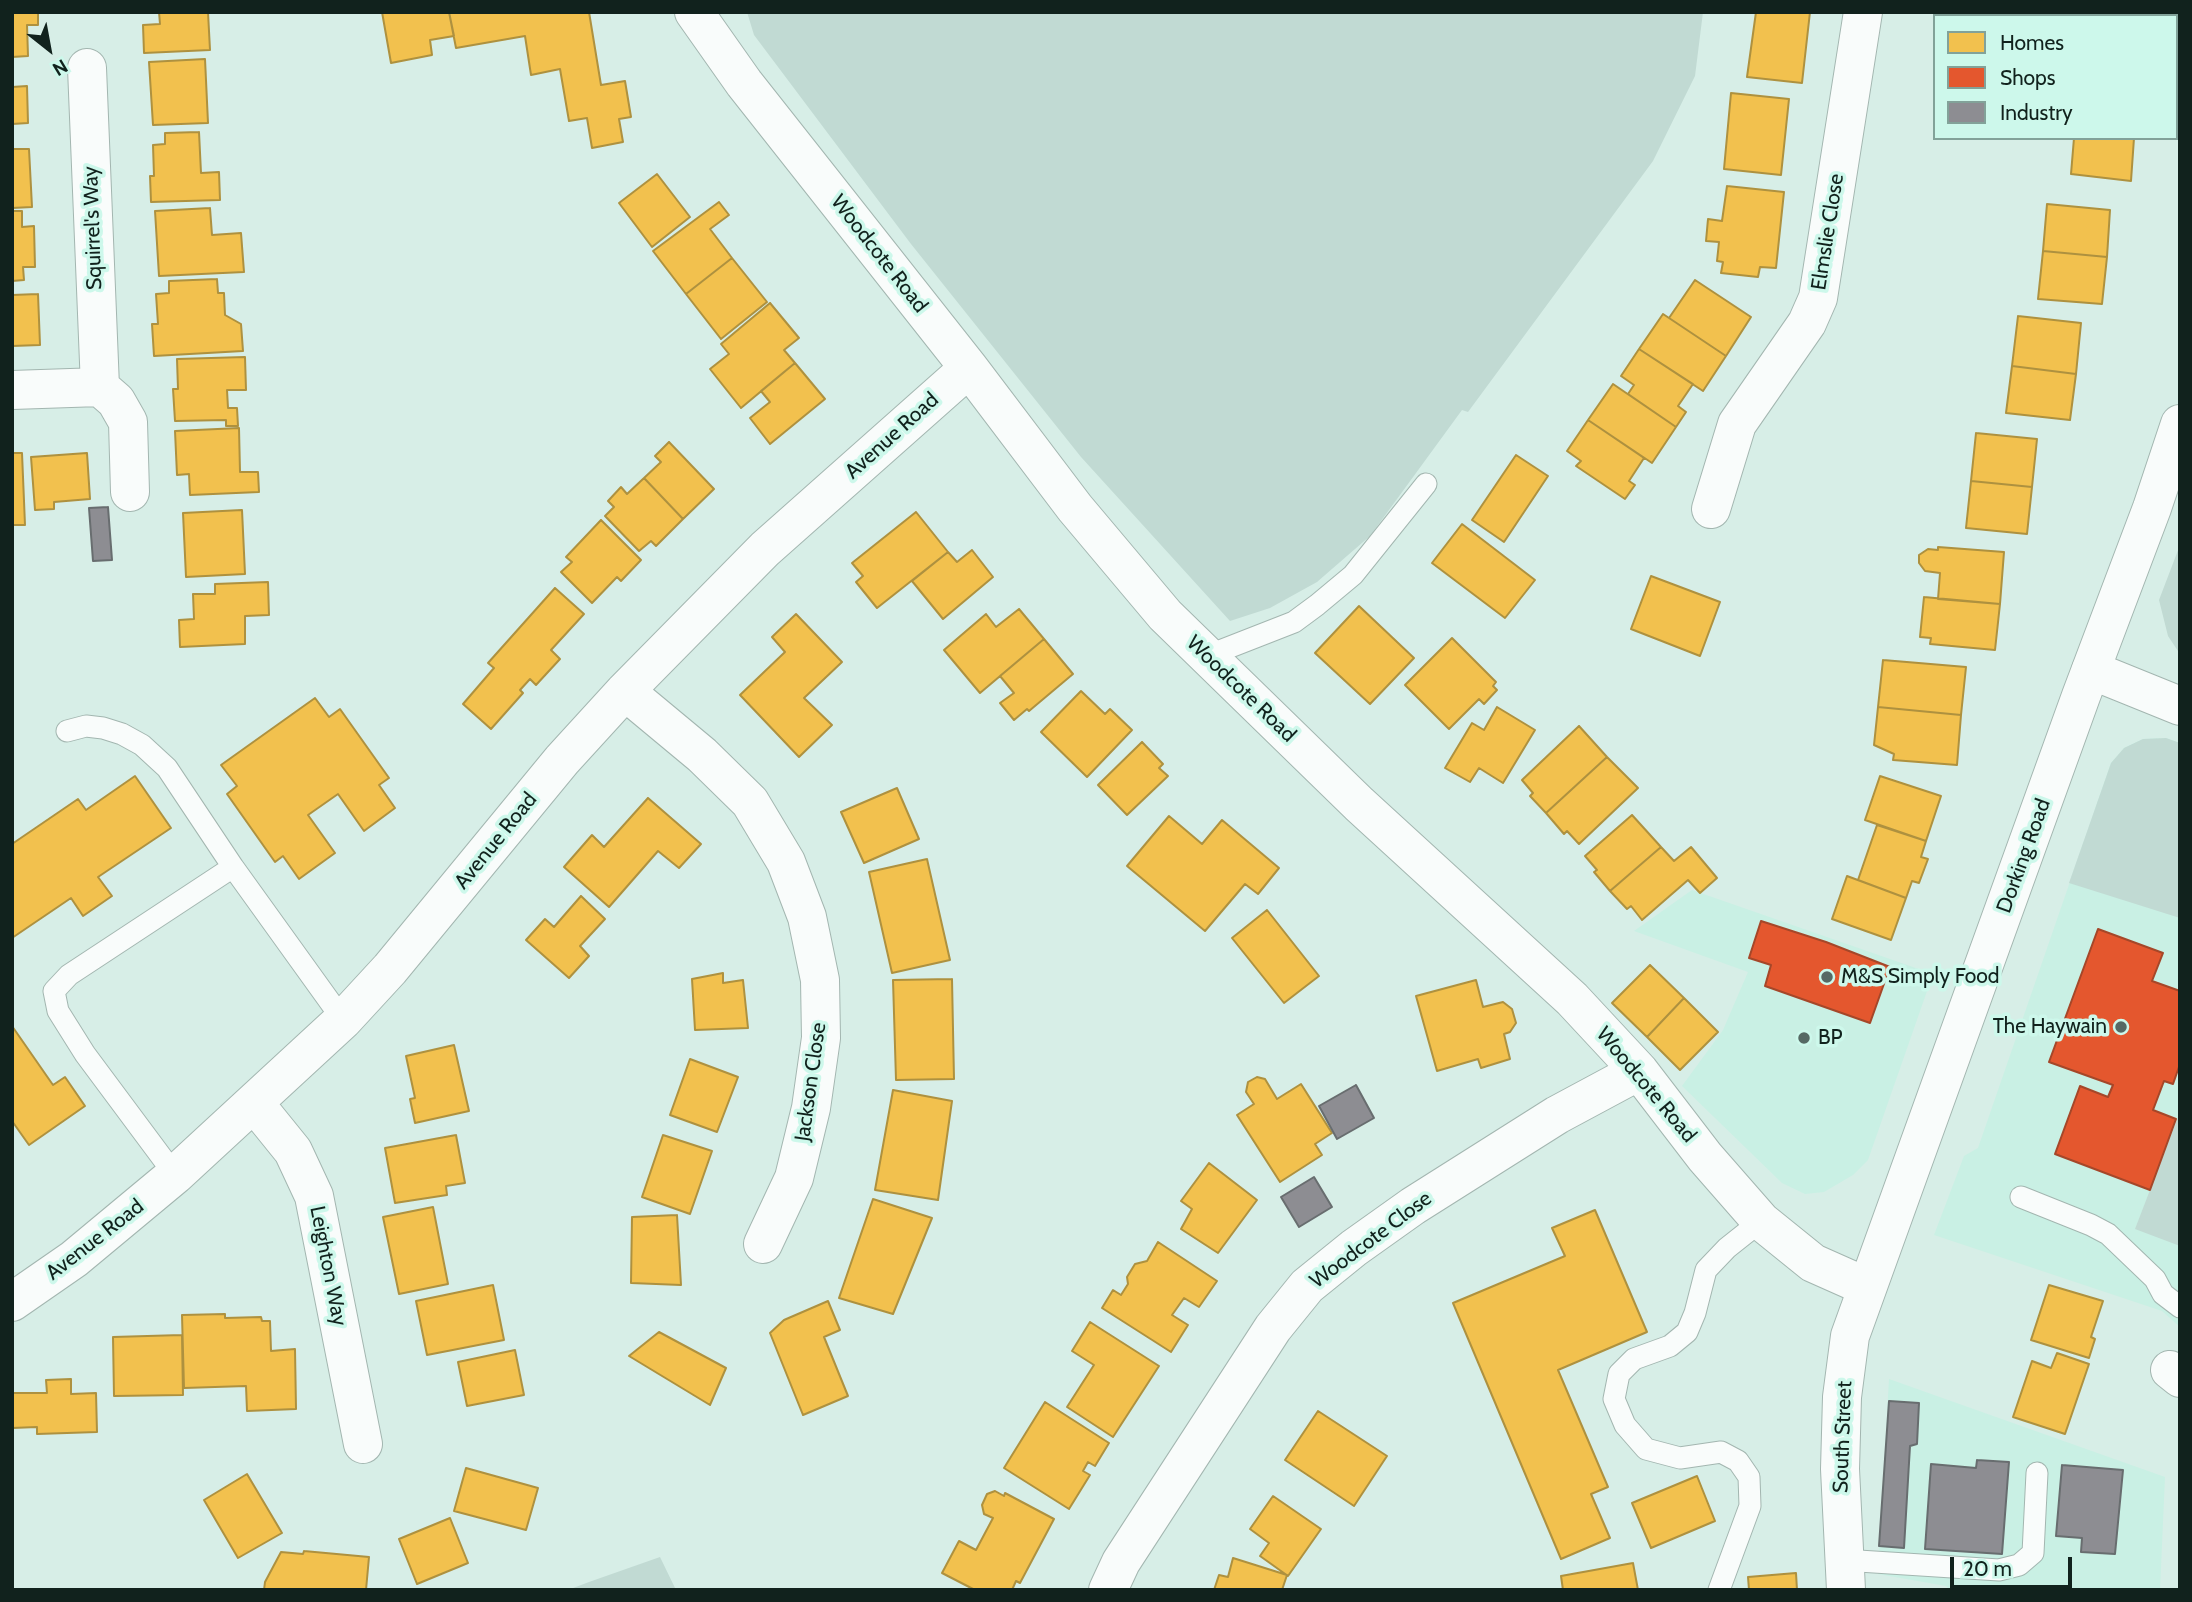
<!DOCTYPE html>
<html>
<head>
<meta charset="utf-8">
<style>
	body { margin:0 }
	#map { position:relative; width:2192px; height:1602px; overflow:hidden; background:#d7eee7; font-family:Cabin,sans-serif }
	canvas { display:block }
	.frame { position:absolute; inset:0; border:14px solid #11221d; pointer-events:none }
	.legend { position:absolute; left:1933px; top:14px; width:245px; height:126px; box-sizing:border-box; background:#cdf8eb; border:2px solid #82a299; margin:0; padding:9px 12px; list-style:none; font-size:21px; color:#11221d }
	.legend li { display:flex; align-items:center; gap:14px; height:35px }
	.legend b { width:35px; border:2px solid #82a299 }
	.north { position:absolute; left:14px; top:14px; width:70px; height:70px; -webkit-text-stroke:5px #cdf8eb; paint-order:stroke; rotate:149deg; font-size:19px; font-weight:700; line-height:28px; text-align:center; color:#11221d }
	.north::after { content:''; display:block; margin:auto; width:24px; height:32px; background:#11221d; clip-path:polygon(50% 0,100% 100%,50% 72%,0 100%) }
	.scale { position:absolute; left:1950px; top:1557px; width:122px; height:32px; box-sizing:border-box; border:4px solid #11221d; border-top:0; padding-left:9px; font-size:21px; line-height:24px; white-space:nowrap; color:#11221d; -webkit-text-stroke:5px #cdf8eb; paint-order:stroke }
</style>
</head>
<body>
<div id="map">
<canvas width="2192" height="1602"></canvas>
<div class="frame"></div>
<ul class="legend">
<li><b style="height:19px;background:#f2c14e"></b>Homes</li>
<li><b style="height:19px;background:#e4572e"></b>Shops</li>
<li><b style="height:19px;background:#8d8d92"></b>Industry</li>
</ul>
<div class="north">N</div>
<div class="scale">20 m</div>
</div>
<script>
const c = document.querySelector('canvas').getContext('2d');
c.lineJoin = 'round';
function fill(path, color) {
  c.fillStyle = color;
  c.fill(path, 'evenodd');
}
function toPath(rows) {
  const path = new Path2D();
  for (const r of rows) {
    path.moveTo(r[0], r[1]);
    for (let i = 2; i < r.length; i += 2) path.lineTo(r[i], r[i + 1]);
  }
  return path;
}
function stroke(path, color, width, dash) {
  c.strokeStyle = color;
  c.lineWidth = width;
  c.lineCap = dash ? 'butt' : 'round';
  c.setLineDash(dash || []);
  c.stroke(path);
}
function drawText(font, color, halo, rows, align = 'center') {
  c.font = font + ' Cabin,sans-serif';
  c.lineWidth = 7;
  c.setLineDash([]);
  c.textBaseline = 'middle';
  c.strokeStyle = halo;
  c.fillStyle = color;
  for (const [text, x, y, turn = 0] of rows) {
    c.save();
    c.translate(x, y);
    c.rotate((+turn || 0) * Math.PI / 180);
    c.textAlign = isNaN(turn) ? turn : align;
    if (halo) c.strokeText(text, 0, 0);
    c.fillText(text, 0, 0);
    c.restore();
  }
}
fill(toPath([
	[2166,738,2180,743,2180,1327,2162,1311,1934,1235,1964,1156,1978,1148,2111,763,2124,748,2143,739],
	[1692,890,1933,974,1868,1160,1853,1175,1824,1192,1805,1194,1782,1183,1682,1086,1723,1030,1748,972,1634,931],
	[1889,1379,2165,1477,2160,1590,1950,1590,1946,1586,1878,1574]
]), '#c9f0e4');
fill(toPath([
	[747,12,1703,12,1695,76,1653,161,1468,412,1462,410,1370,536,1317,582,1270,608,1230,621,1081,457,911,244,754,35],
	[2180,545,2180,654,2168,636,2159,600],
	[2166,738,2180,743,2180,918,2069,883,2111,763,2124,748,2143,739],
	[2180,1112,2180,1246,2135,1229],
	[660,1557,676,1590,568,1590,589,1582]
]), '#c1dad3');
const homes = toPath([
	[12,12,38,12,38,25,27,25,28,56,12,57,12,12],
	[159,12,208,12,210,50,144,53,143,25,160,24,159,12],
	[382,12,449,12,454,36,430,40,432,55,391,63,382,12],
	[449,12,589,12,601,85,625,81,631,117,619,119,623,142,592,148,587,118,569,121,560,69,531,75,525,36,456,48,449,12],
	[1756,12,1810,12,1802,83,1747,77,1756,12],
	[2152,12,2152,16,2092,13,2092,12,2152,12],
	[205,59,208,123,153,125,149,62,205,59],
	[27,86,28,123,12,124,12,87,27,86],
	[1731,93,1789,99,1781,175,1724,169,1731,93],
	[199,132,201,173,219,172,220,200,151,202,150,176,154,176,153,145,165,144,165,133,199,132],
	[2074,138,2134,138,2131,181,2071,174,2074,138],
	[12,149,29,149,32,207,12,208,12,149],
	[657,174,690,217,652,247,619,203,657,174],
	[1727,186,1784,192,1776,268,1760,267,1758,277,1721,273,1723,262,1717,261,1719,242,1706,241,1708,219,1722,221,1727,186],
	[719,202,729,215,710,229,732,258,686,294,653,251,719,202],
	[2047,204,2110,210,2107,257,2043,251,2047,204],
	[210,208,212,235,241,233,244,272,159,276,155,211,210,208],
	[12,211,22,211,22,227,34,226,35,267,23,267,24,280,12,281,12,211],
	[2043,251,2107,257,2102,304,2038,299,2043,251],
	[732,258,767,302,721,339,686,294,732,258],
	[217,279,218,293,224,293,225,315,241,324,243,351,154,356,152,324,158,324,156,294,169,293,169,281,217,279],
	[1695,280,1751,317,1726,356,1669,318,1695,280],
	[38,294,40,345,12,346,12,295,38,294],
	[770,303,799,338,784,350,795,363,741,408,710,369,729,354,721,344,770,303],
	[1663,314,1726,356,1703,391,1639,349,1663,314],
	[2018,316,2081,323,2076,374,2012,366,2018,316],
	[1639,349,1693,384,1678,406,1686,412,1676,427,1628,394,1634,385,1621,376,1639,349],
	[245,357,246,390,227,390,228,408,237,408,238,426,226,426,226,420,175,421,173,389,178,389,177,359,245,357],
	[795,363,825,399,770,444,750,418,770,402,761,391,795,363],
	[2012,366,2076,374,2070,420,2006,413,2012,366],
	[1613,384,1676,427,1652,463,1588,420,1613,384],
	[1588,420,1644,458,1629,481,1635,485,1625,499,1576,466,1581,461,1567,451,1588,420],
	[239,428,240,472,258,472,259,492,190,495,189,474,177,475,175,431,239,428],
	[1976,433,2037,439,2032,487,1971,481,1976,433],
	[669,442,714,489,683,519,644,478,661,462,655,456,669,442],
	[12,453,22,453,25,525,12,525,12,453],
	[87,453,90,499,54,502,54,509,35,510,31,457,87,453],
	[1516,455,1548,476,1504,542,1472,520,1516,455],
	[644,478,683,519,656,546,651,541,639,551,605,516,614,507,608,501,621,487,627,494,644,478],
	[1971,481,2032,487,2027,534,1966,528,1971,481],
	[242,510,245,574,186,577,183,513,242,510],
	[916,512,948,552,877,608,856,582,863,576,852,563,916,512],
	[601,520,641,560,621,581,617,577,592,603,561,572,572,562,566,557,601,520],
	[1462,524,1535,580,1505,618,1432,563,1462,524],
	[1938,547,2004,552,2000,604,1938,599,1940,573,1925,571,1919,563,1919,555,1928,549,1938,550,1938,547],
	[972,550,993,577,943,619,912,581,948,552,957,562,972,550],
	[1651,576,1720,602,1700,656,1631,629,1651,576],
	[268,582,269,615,245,616,245,644,180,647,179,620,194,619,193,594,215,594,215,584,268,582],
	[555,588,584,614,551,650,560,659,536,685,530,679,520,690,523,693,491,729,463,704,494,668,488,663,555,588],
	[1924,597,2000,604,1995,650,1930,644,1931,638,1920,637,1924,597],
	[1359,606,1414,658,1370,704,1315,653,1359,606],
	[1019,609,1044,639,980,693,944,650,986,614,996,627,1019,609],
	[796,614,842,662,804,698,832,725,799,757,740,695,785,652,772,637,796,614],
	[1452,638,1496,682,1493,686,1497,690,1484,704,1479,699,1449,729,1405,685,1452,638],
	[1044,639,1073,674,1029,711,1027,709,1014,720,1000,703,1014,693,1000,676,1044,639],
	[1883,660,1966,667,1961,715,1878,707,1883,660],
	[1081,691,1105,714,1110,709,1132,730,1087,777,1041,732,1081,691],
	[315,698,329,717,340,709,389,778,379,785,395,808,364,831,338,794,308,815,335,853,299,879,283,856,275,862,227,794,237,786,221,765,315,698],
	[1497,707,1535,730,1503,783,1479,768,1470,782,1445,768,1472,723,1484,730,1497,707],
	[1878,707,1961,715,1957,765,1893,760,1894,754,1874,745,1878,707],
	[1579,726,1607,757,1546,813,1530,796,1533,793,1522,780,1579,726],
	[1142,742,1163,764,1159,768,1168,776,1127,815,1098,785,1142,742],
	[1607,757,1638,788,1579,844,1567,831,1564,834,1546,813,1607,757],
	[135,776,171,828,98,877,112,896,83,916,71,898,12,938,12,844,78,799,86,810,135,776],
	[1880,776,1941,796,1926,841,1865,820,1880,776],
	[897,788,919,839,864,863,841,812,897,788],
	[648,798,701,844,679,868,658,851,609,907,564,867,592,835,604,847,648,798],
	[1632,815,1661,847,1610,891,1594,872,1597,870,1585,856,1632,815],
	[1169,816,1202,844,1222,820,1279,868,1258,894,1245,884,1205,931,1127,866,1169,816],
	[1877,825,1926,841,1921,857,1928,859,1919,883,1912,881,1906,898,1858,880,1877,825],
	[1661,847,1674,861,1691,847,1717,878,1700,893,1688,880,1642,920,1631,906,1627,909,1610,891,1661,847],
	[927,859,950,960,892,973,869,872,927,859],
	[1847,876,1906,898,1891,940,1832,919,1847,876],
	[581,896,605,919,580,946,589,956,569,978,526,940,545,919,554,927,581,896],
	[1267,910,1319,976,1284,1003,1232,938,1267,910],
	[1650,965,1684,998,1647,1037,1612,1003,1650,965],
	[723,973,723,983,743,980,748,1028,695,1030,692,979,723,973],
	[952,979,954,1079,896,1080,893,980,952,979],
	[1476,980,1483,1007,1503,1002,1512,1009,1516,1023,1510,1032,1504,1034,1510,1059,1481,1068,1478,1059,1437,1071,1416,996,1476,980],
	[1684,998,1718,1032,1680,1070,1647,1037,1684,998],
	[12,1026,53,1085,65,1077,85,1106,29,1145,12,1121,12,1026],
	[454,1045,469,1111,415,1123,410,1099,415,1098,406,1056,454,1045],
	[690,1059,738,1077,717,1132,670,1115,690,1059],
	[1257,1077,1265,1079,1277,1099,1301,1084,1332,1133,1315,1144,1322,1155,1280,1182,1237,1115,1254,1104,1246,1092,1248,1082,1257,1077],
	[893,1090,952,1101,938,1200,875,1190,893,1090],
	[456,1135,465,1183,446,1186,447,1195,395,1203,385,1148,456,1135],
	[663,1135,712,1151,690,1214,642,1197,663,1135],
	[1209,1163,1257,1200,1218,1253,1181,1229,1192,1209,1181,1201,1209,1163],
	[873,1199,932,1218,893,1314,839,1298,873,1199],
	[433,1207,448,1284,399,1294,383,1217,433,1207],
	[1595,1210,1647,1332,1558,1370,1608,1487,1591,1494,1610,1538,1561,1559,1453,1303,1565,1256,1552,1228,1595,1210],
	[677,1215,681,1285,631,1283,632,1217,677,1215],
	[1158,1242,1217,1281,1199,1307,1184,1298,1172,1315,1188,1325,1171,1352,1102,1308,1113,1290,1121,1295,1128,1284,1127,1277,1135,1264,1147,1261,1158,1242],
	[493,1285,504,1340,427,1355,416,1301,493,1285],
	[2049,1285,2103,1301,2091,1337,2095,1339,2089,1358,2031,1340,2049,1285],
	[828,1301,840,1330,824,1337,848,1396,803,1415,770,1333,784,1320,828,1301],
	[225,1314,225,1318,261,1317,262,1321,270,1321,271,1351,295,1349,296,1409,247,1411,246,1386,184,1388,182,1315,225,1314],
	[1090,1322,1159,1366,1113,1437,1067,1407,1094,1365,1072,1351,1090,1322],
	[659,1332,726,1368,710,1405,629,1356,659,1332],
	[182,1335,183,1395,114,1396,113,1337,182,1335],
	[515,1350,524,1395,467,1406,458,1362,515,1350],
	[2057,1353,2089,1364,2065,1434,2013,1417,2032,1361,2051,1368,2057,1353],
	[71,1379,71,1394,96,1393,97,1432,37,1434,37,1427,12,1428,12,1393,47,1393,46,1380,71,1379],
	[1045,1402,1109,1443,1095,1466,1088,1462,1083,1471,1090,1475,1069,1509,1004,1468,1045,1402],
	[1318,1411,1387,1456,1354,1506,1285,1460,1318,1411],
	[466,1468,538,1488,526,1530,454,1511,466,1468],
	[247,1474,282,1533,238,1558,204,1500,247,1474],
	[1697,1476,1715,1521,1651,1548,1632,1503,1697,1476],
	[995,1491,1004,1496,1005,1493,1054,1519,1020,1583,1016,1581,1012,1590,975,1590,942,1573,959,1541,976,1550,993,1518,984,1514,982,1505,987,1494,995,1491],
	[1273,1496,1321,1529,1288,1576,1260,1556,1269,1543,1250,1529,1273,1496],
	[450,1518,468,1563,417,1584,399,1539,450,1518],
	[304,1551,369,1557,366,1590,264,1590,265,1582,281,1552,303,1554,304,1551],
	[1233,1558,1287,1575,1282,1590,1214,1590,1219,1575,1228,1577,1233,1558],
	[1633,1563,1638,1590,1563,1590,1561,1576,1633,1563],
	[1796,1573,1797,1590,1749,1590,1748,1577,1796,1573]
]);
fill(homes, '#f2c14e');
stroke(homes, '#ae913f', 2);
const shops = toPath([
	[1761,921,1826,942,1890,967,1870,1023,1765,986,1771,965,1749,958,1761,921],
	[2098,929,2163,953,2152,981,2180,991,2180,1064,2173,1084,2164,1081,2153,1110,2176,1119,2150,1190,2055,1154,2080,1086,2108,1097,2113,1085,2049,1062,2098,929]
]);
fill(shops, '#e4572e');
stroke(shops, '#a54729', 2);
const industry = toPath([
	[108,507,112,560,93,561,89,508,108,507],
	[1356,1085,1374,1118,1337,1139,1319,1106,1356,1085],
	[1314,1177,1332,1207,1299,1227,1281,1197,1314,1177],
	[1889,1401,1919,1403,1917,1444,1910,1446,1904,1548,1879,1546,1889,1401],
	[1977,1460,2009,1462,2002,1554,1925,1549,1931,1464,1976,1468,1977,1460],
	[2062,1465,2123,1470,2115,1554,2081,1552,2082,1538,2056,1536,2062,1465]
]);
fill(industry, '#8d8d92');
stroke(industry, '#686d6f', 2);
const service = toPath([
	[1207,656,1294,622,1317,605,1353,575,1426,484],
	[67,731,86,726,103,728,122,734,142,745,167,768,233,867],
	[175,1175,85,1054,58,1011,54,991,69,975,233,867,343,1020],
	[2021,1197,2091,1225,2108,1234,2155,1279,2163,1294,2180,1307],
	[1843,1560,1999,1570,2019,1565,2033,1553,2037,1473],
	[1719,1590,1750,1506,1749,1477,1738,1461,1721,1452,1680,1458,1646,1449,1625,1425,1614,1399,1619,1374,1634,1359,1670,1346,1687,1332,1695,1313,1706,1270,1727,1248,1761,1221]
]);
const minor = toPath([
	[694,12,744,83,969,368,1075,508,1165,615,1359,804,1572,999,1639,1071,1705,1157,1761,1221,1813,1263,1867,1287],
	[87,68,100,387],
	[12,390,100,387,116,401,128,422,130,492],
	[1711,509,1737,424,1807,323,1818,298,1863,12],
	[2091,670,2180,706],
	[625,691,702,755,750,802,786,862,807,917,820,980,821,1038,811,1108,794,1178,763,1244],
	[255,1104,293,1151,314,1196,363,1444],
	[12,1302,74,1259,175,1175,343,1020,390,969,562,760,625,691,765,549,969,368],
	[2170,1370,2180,1378],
	[1108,1590,1121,1562,1273,1328,1307,1286,1354,1248,1413,1206,1557,1115,1639,1071]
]);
const trunk = toPath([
	[1846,1590,1840,1469,1842,1397,1850,1336,2081,696,2152,508,2180,424]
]);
stroke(service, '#a3b6b0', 23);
stroke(minor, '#a3b6b0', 40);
stroke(trunk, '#a3b6b0', 40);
stroke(service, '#f9fcfb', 21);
stroke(minor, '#f9fcfb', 38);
stroke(trunk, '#f9fcfb', 38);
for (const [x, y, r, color] of [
	[1827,977,7,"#566964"],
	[2121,1027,7,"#566964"],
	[1804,1038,7,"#566964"]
]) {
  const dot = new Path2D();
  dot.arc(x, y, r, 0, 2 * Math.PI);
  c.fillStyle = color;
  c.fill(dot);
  stroke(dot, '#cdf8eb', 2.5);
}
drawText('21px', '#11221d', '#cdf8eb', [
	["Squirrel's Way",93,228,-92],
	["Elmslie Close",1828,232,-81],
	["Woodcote Road",879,254,52],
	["Avenue Road",892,436,-42],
	["Woodcote Road",1241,689,44],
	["Avenue Road",496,841,-51],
	["Dorking Road",2024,856,-70],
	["Jackson Close",811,1082,-82],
	["Woodcote Road",1646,1085,50],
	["Avenue Road",95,1240,-38],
	["Woodcote Close",1371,1240,-37],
	["Leighton Way",328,1266,79],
	["South Street",1843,1437,-88]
]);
drawText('21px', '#11221d', '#cdf8eb', [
	["M&S Simply Food",1841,977],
	["The Haywain",2107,1027,"right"],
	["BP",1818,1038]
], 'left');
</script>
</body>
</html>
